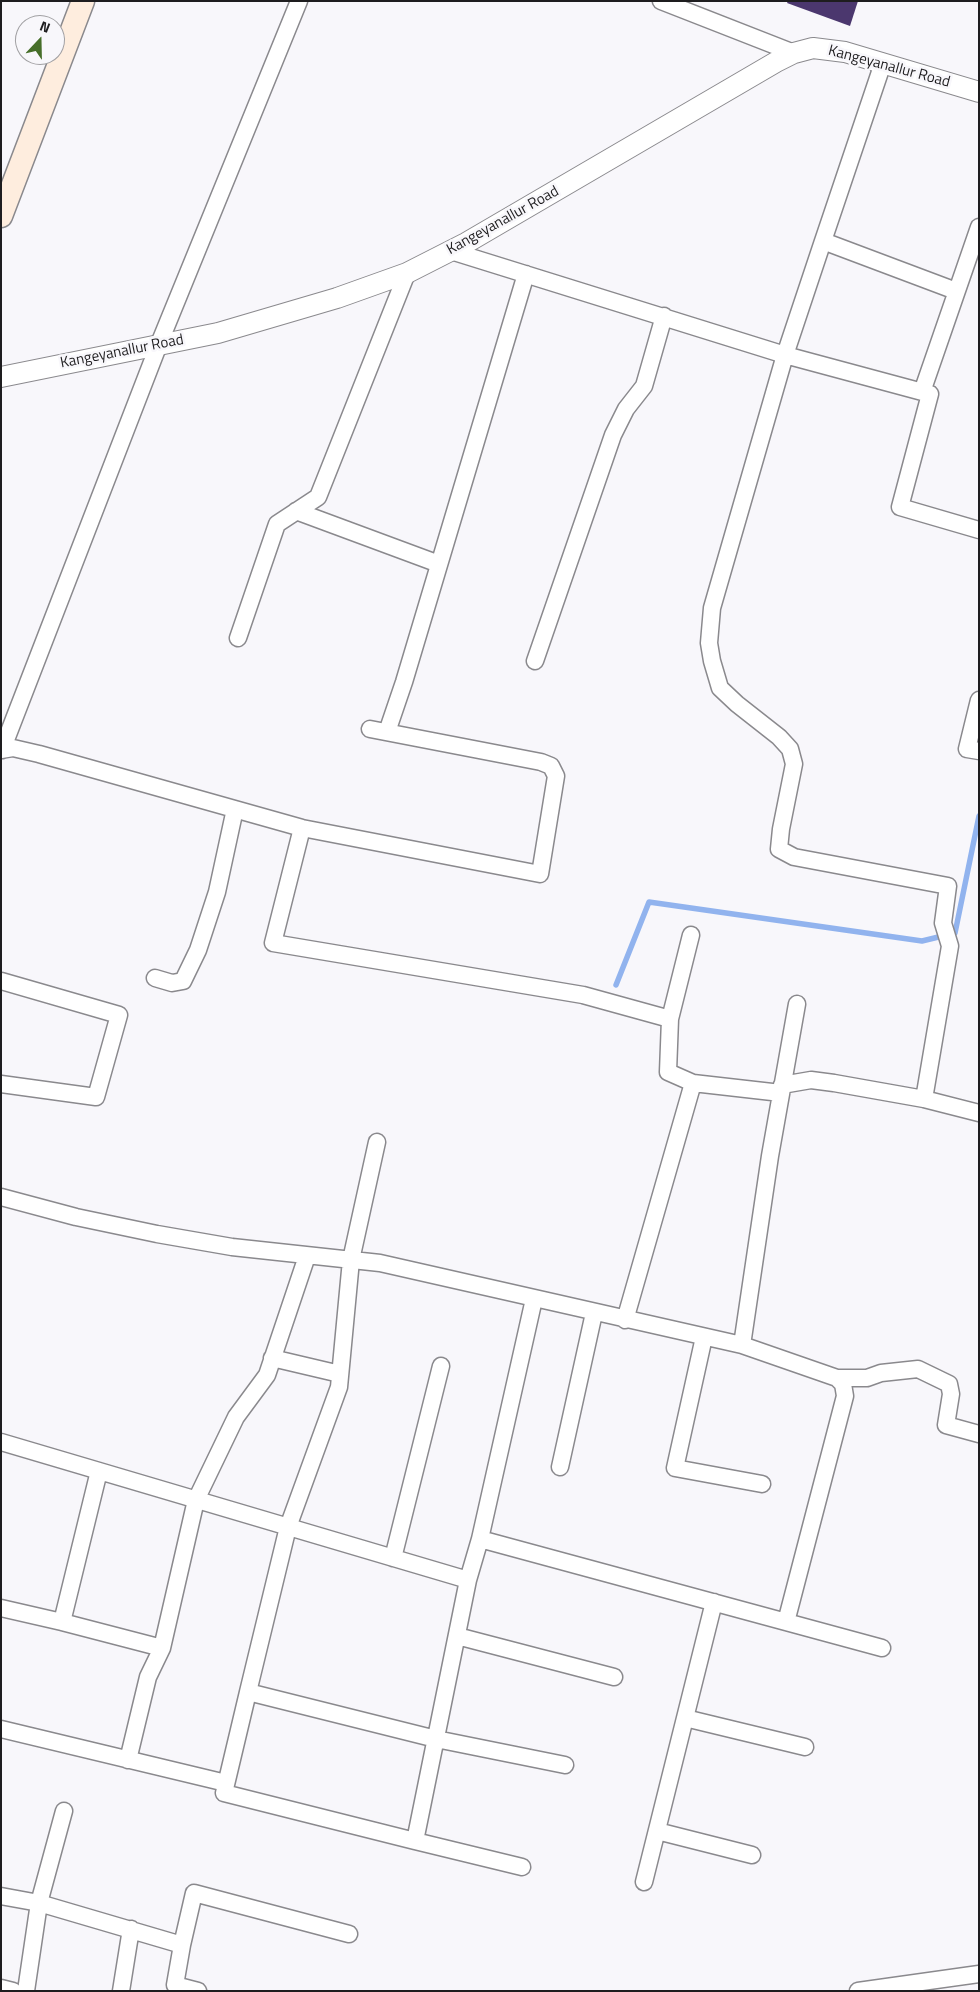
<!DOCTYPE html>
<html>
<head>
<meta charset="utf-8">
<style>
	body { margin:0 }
	#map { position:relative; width:980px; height:1992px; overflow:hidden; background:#f8f7fb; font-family:"Titillium Web",sans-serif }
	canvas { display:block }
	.frame { position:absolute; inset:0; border:2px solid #1e1d1f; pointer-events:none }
	.north { position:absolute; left:15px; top:15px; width:50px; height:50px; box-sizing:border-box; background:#f8f7fb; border:1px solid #a1a0a3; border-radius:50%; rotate:21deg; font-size:14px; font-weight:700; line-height:20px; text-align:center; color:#1e1d1f }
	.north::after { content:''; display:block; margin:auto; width:18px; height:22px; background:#466e29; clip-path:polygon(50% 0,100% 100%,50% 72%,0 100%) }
</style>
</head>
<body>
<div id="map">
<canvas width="980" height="1992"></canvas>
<div class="frame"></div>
<div class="north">N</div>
</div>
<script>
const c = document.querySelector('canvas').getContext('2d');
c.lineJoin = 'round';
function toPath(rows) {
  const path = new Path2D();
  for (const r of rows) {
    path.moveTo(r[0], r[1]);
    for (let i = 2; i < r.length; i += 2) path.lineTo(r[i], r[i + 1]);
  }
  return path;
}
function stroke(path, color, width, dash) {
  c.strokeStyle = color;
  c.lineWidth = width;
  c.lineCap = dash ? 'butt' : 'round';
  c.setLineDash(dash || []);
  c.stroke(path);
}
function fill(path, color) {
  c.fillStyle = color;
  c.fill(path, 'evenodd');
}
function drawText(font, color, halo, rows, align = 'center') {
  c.font = font + ' "Titillium Web",sans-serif';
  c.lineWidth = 5;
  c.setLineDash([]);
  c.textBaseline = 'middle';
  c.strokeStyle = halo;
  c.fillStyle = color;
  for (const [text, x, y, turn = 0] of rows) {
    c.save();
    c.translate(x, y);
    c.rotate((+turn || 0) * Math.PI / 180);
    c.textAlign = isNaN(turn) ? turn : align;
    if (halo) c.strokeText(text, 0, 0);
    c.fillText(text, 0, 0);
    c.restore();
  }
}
stroke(toPath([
	[616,985,649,902,922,941,955,933,979,816]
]), '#91b3ee', 5.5);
fill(toPath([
	[788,1,858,1,850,26,787,3]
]), '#4b376e');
const minor = toPath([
	[661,1,794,53],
	[823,241,883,63],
	[451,251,785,355,823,241,956,291],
	[922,392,979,227],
	[296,511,439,564],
	[238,638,277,524,318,497,407,273],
	[535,661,613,435,626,409,644,386,664,316],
	[979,700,967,749,979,751],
	[387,732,404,682,526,274],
	[1,750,13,748,39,754,302,828,540,874,556,776,551,766,541,762,370,729],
	[2,750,159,344,299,1],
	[302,828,273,943,583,995,670,1019,691,935],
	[155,978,172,983,183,981,198,950,217,892,235,809],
	[1,981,119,1015,96,1097,1,1084],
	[670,1019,668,1072,693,1083],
	[782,1085,811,1080,834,1083,924,1099,979,1113],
	[924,1099,950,946,943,923,948,886,794,857,779,849,781,829,794,764,790,749,779,737,737,704,720,688,712,661,709,643,712,608,785,355,930,394,900,507,979,530],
	[377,1142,351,1260,339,1387,288,1527,248,1692,436,1739,565,1765],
	[1,1197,76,1217,157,1234,232,1247,380,1263,742,1345],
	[534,1299,480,1539,882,1648],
	[625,1320,693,1083,781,1093],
	[704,1337,675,1468,762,1484],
	[272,1358,340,1374],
	[837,1378,867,1378,881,1373,918,1369,949,1384,951,1394,946,1425,979,1434],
	[1,1442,468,1580,480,1539],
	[560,1467,594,1313],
	[99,1471,62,1622,162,1648,148,1677,128,1760],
	[393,1558,441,1366],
	[1,1608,62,1622],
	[786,1622,845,1396,843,1384,837,1378,742,1345,770,1156,797,1004],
	[457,1636,614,1677],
	[162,1648,196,1500,236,1417,267,1375,307,1256],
	[248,1692,224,1793,415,1841,468,1580],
	[685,1718,805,1747],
	[1,1729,226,1783],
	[657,1831,752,1855],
	[415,1841,522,1867],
	[644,1882,714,1602],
	[1,1896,39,1903,182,1945,194,1893,349,1934],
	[182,1945,175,1985,198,1991],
	[1,1988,13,1991],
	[26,1991,39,1903,64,1811],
	[121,1991,131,1929],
	[858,1991,979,1974]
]);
const tertiary = toPath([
	[1,377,218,333,337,298,407,273,466,243,776,62,794,53,813,48,845,52,979,92]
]);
const secondary = toPath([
	[1,216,83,1]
]);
stroke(minor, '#8a898d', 19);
stroke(tertiary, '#8a898d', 22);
stroke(secondary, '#8a898d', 25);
stroke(minor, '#fff', 16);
stroke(tertiary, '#fff', 20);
stroke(secondary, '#feedde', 22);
drawText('15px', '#1e1d1f', '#f8f7fb', [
	["Kangeyanallur Road",889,67,15],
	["Kangeyanallur Road",503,221,-29],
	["Kangeyanallur Road",122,352,-11]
]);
</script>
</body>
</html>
